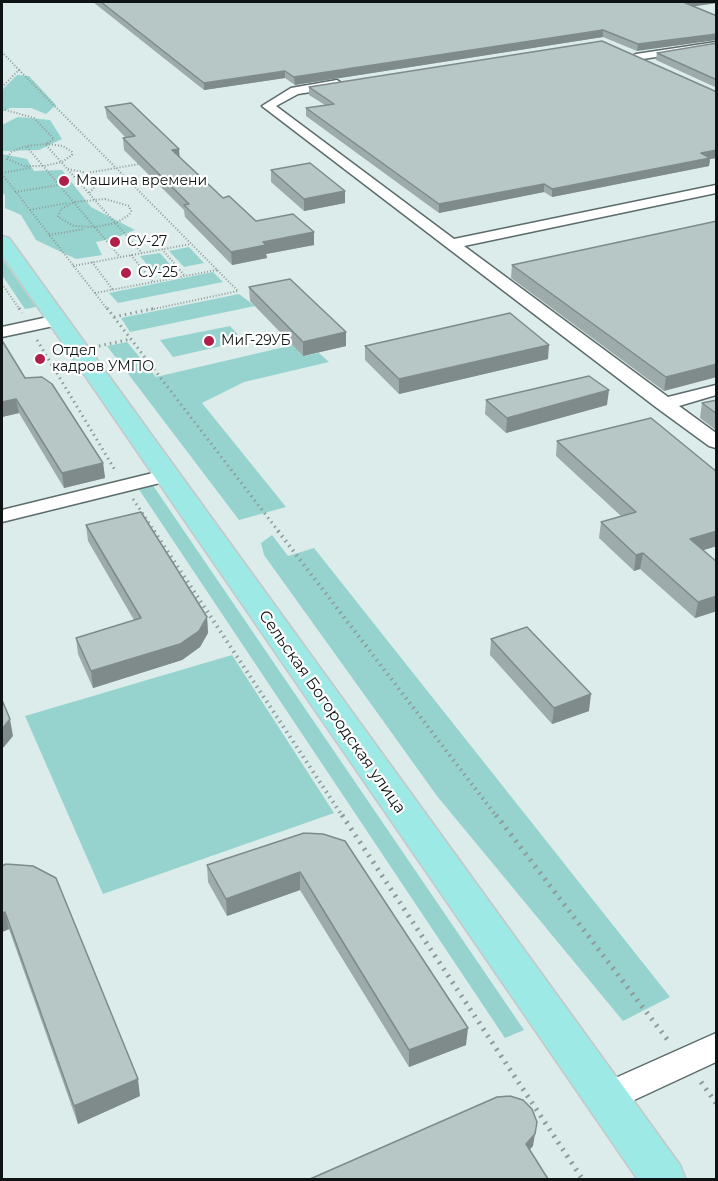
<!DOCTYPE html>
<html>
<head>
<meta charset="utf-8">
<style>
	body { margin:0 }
	#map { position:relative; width:718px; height:1181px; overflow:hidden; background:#dbecea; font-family:Montserrat,sans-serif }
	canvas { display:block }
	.frame { position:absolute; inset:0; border:3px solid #0e1414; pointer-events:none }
</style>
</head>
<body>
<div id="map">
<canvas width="718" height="1181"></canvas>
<div class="frame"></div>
</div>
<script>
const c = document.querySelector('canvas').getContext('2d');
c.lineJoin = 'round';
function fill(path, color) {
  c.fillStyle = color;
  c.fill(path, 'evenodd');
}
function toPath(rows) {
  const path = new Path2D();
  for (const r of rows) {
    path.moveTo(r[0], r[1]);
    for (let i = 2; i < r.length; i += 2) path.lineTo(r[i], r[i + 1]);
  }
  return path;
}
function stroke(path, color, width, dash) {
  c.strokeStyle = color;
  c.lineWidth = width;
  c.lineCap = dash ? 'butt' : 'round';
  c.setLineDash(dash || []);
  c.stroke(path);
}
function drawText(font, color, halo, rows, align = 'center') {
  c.font = font + ' Montserrat,sans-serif';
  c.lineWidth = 4.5;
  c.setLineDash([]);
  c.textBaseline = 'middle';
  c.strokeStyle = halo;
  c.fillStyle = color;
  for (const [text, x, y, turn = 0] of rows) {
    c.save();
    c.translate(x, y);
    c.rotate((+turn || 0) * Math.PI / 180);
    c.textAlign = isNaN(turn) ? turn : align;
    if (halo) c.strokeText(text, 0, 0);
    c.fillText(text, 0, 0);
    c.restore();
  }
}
fill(toPath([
	[17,75,29,76,56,105,46,114,31,108,10,108,2,112,2,90],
	[18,117,50,120,62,139,39,150,2,151,2,125],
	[2,154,27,159,34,171,62,170,91,207,135,230,118,237,96,242,102,255,76,259,36,240,21,215,5,208,5,195,2,193],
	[189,247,204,263,184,267,169,251],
	[160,253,174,269,154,273,140,256],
	[2,258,36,307,25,309,2,275],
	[213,272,223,282,118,303,109,293],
	[239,294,255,306,130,332,121,318],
	[230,326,244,341,173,357,160,340],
	[127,342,156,377,293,345,303,356,319,353,329,362,244,382,202,403,286,507,239,520,107,346],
	[152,484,524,1030,505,1038,138,488],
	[272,535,288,556,314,548,670,997,623,1021,437,796,264,555,261,543],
	[232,655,334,813,103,894,25,716]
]), '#96d3ce');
const minor = toPath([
	[716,42,716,48,636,60,630,57,636,54,716,42],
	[337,80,343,84,341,87,298,94,276,106,454,239,716,185,716,193,464,246,668,397,716,385,716,395,679,406,716,433,716,448,709,446,657,408,262,106,291,88,337,80],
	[57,315,65,320,63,324,2,337,2,327,57,315],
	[165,470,172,472,175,476,172,480,2,522,2,510,165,470],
	[716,1033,716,1062,617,1108,605,1113,593,1108,588,1098,593,1088,716,1033]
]);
const major = toPath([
	[2,236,9,238,680,1165,686,1180,638,1180,2,255,2,236]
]);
stroke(minor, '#5d6c6b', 3);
stroke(major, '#c5c7c7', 3);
stroke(toPath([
	[2,52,19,70,2,87],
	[19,70,238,291,149,310],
	[2,109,34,118,54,139,46,144],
	[46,144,63,146,72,152,72,155,62,162,44,166,24,166,7,159,11,152,26,146,46,144],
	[46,145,142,253],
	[27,147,120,257],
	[68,169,87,173,95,181,97,185,89,193],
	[2,173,30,168],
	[87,173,139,164],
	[2,174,108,310],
	[15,192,59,185],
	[105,199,129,206,131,211,129,215,116,223,95,227,74,226,58,217,61,209,74,202,105,199],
	[30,210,67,203],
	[49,235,84,229],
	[162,249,184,275],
	[131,255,153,282],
	[92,262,113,290],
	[73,266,191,244],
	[2,284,20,310],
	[95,293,217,270]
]), '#8e9b99', 2, [1, 2]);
stroke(toPath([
	[19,308,22,313],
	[107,308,279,532],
	[114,317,156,308],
	[37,340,115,470],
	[99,346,131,339],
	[133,499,155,532]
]), '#8e9b99', 3, [1.5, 4]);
stroke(toPath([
	[154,531,343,817],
	[278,531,497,817]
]), '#8e9b99', 4, [1.5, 4.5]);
stroke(toPath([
	[342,815,583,1180],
	[496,815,670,1043],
	[701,1082,716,1103]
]), '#8e9b99', 5, [2, 6]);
fill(minor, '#fff');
fill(major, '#9de9e6');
fill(toPath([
	[93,2,717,2,717,3,694,6,637,51,603,37,295,85,285,78,204,90],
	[717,43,717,88,656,60,657,53],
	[309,87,717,92,717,158,710,159,709,166,552,197,544,192,439,213,306,116,306,108,325,105,309,95],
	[105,107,179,149,179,157,223,198,256,221,314,245,266,254,267,258,232,265,185,217,184,210,124,150,123,138,126,138,107,118],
	[271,170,345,203,304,211,271,182],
	[717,221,664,391,511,278,512,265],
	[249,287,346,346,303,356,250,301],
	[365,346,548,359,399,394,365,360],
	[25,378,103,463,105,478,64,488,19,413,2,417],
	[486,400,607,405,506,433,485,414],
	[717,400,717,431,700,418,702,403],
	[557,441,717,472,717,546,703,550,717,562,717,611,695,618,640,569,634,571,599,538,601,522,621,516,556,456],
	[86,525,207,617,208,633,200,647,182,660,93,688,78,654,76,638,134,620,88,541],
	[491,639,589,711,552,724,490,655],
	[304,833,466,1045,409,1067,300,890,227,916,208,882,207,865],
	[2,866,140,1096,78,1124,9,929,2,932]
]), '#9dabaa');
fill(toPath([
	[683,2,717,2,717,3,682,8],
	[603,30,603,37,295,85,294,77],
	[717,34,717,40,637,51,638,44],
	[285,71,285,78,204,90,204,83],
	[179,149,180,161,172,150],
	[717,150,717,158,710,159,709,166,552,197,552,189],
	[544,184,544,192,439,213,439,204],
	[345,191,345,203,304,211,304,199],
	[314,232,314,245,266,254,267,258,232,265,231,252,263,242],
	[346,332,346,346,303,356,303,342],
	[549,345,548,359,399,394,399,379],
	[717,364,717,377,664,391,666,377],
	[609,390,607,405,506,433,507,418],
	[16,399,19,413,2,417,2,402],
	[103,463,105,478,64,488,62,473],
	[717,531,717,546,687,555,690,539],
	[643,553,640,569,634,571,636,555],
	[717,596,717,611,695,618,698,602],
	[207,617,208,633,200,647,182,660,93,688,91,671],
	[591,694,589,711,552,724,554,708],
	[10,719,13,736,4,747,2,748,2,729],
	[300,872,300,890,227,916,226,899],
	[5,912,9,929,2,932,2,913],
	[468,1028,466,1045,409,1067,409,1050],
	[138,1079,140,1096,78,1124,74,1106],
	[537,1122,533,1146,524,1156,526,1144]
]), '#7f8b8b');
const building = toPath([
	[101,2,684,2,683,2,717,16,717,34,638,44,603,30,294,77,285,71,204,83,101,2],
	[602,41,717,92,717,150,701,153,710,158,552,189,544,184,439,204,306,108,334,104,309,87,602,41],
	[717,43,717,80,657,53,717,43],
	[131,103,179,149,172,150,223,198,229,196,256,221,293,214,314,232,263,242,266,245,231,252,184,205,189,204,123,138,135,136,105,107,131,103],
	[310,163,345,191,304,199,271,170,310,163],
	[717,221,717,364,666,377,512,265,717,221],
	[290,279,346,332,303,342,249,287,290,279],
	[510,313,549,345,399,379,365,346,510,313],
	[2,342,3,342,25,378,42,377,52,384,103,463,62,473,16,399,2,402,2,342],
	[589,376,609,390,507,418,486,400,589,376],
	[717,400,717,414,702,403,717,400],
	[651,418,717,472,717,531,690,539,717,562,717,596,698,602,643,553,636,555,601,522,636,512,557,441,651,418],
	[141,512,207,617,199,631,180,644,91,671,76,638,141,618,86,525,141,512],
	[527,627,591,694,554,708,491,639,527,627],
	[2,700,10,719,2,729,2,700],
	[304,833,323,834,345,841,468,1028,409,1050,300,872,226,899,207,865,304,833],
	[6,864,33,866,56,878,138,1079,74,1106,5,912,2,913,2,866,6,864],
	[510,1096,523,1100,532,1109,537,1122,535,1134,526,1144,548,1179,310,1179,497,1097,510,1096]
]);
fill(building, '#b6c7c6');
stroke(building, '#7f8b8b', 1.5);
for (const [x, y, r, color] of [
	[64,181,6,"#b01e49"],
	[115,242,6,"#b01e49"],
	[126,273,6,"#b01e49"],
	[209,341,6,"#b01e49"],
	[40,359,6,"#b01e49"]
]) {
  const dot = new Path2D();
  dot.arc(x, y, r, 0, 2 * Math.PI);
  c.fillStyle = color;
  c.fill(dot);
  stroke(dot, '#fff', 2);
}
drawText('14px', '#0e1414', '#fff', [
	["Машина времени",76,181],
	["СУ-27",127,242],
	["СУ-25",138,273],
	["МиГ-29УБ",221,341],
	["Отдел",52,351],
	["кадров УМПО",52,367]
], 'left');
drawText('16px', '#0e1414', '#fff', [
	["Сельская Богородская улица",332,712,55]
]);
</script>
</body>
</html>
